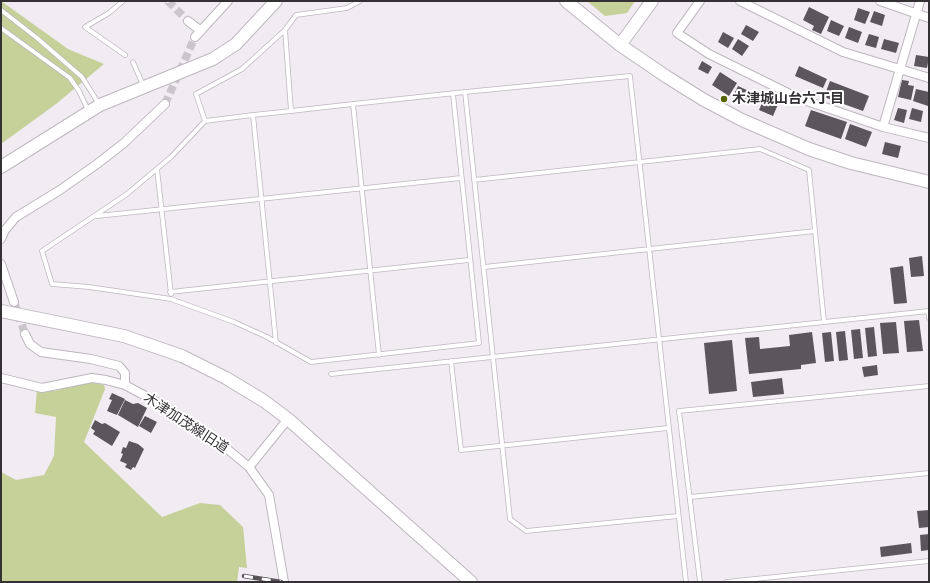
<!DOCTYPE html>
<html>
<head>
<meta charset="utf-8">
<style>
	body { margin:0 }
	#map { position:relative; width:930px; height:583px; overflow:hidden; background:#f1ebf2; font-family:"Asap Condensed",sans-serif }
	canvas { display:block }
	.frame { position:absolute; inset:0; border:2px solid #343134; pointer-events:none }
</style>
</head>
<body>
<div id="map">
<canvas width="930" height="583"></canvas>
<div class="frame"></div>
</div>
<script>
const c = document.querySelector('canvas').getContext('2d');
c.lineJoin = 'round';
function fill(path, color) {
  c.fillStyle = color;
  c.fill(path, 'evenodd');
}
function toPath(rows) {
  const path = new Path2D();
  for (const r of rows) {
    path.moveTo(r[0], r[1]);
    for (let i = 2; i < r.length; i += 2) path.lineTo(r[i], r[i + 1]);
  }
  return path;
}
function stroke(path, color, width, dash) {
  c.strokeStyle = color;
  c.lineWidth = width;
  c.lineCap = dash ? 'butt' : 'round';
  c.setLineDash(dash || []);
  c.stroke(path);
}
function drawText(font, color, halo, rows, align = 'center') {
  c.font = font + ' "Asap Condensed","Noto Sans JP",sans-serif';
  c.lineWidth = 4;
  c.setLineDash([]);
  c.textBaseline = 'middle';
  c.strokeStyle = halo;
  c.fillStyle = color;
  for (const [text, x, y, turn = 0] of rows) {
    c.save();
    c.translate(x, y);
    c.rotate((+turn || 0) * Math.PI / 180);
    c.textAlign = isNaN(turn) ? turn : align;
    if (halo) c.strokeText(text, 0, 0);
    c.fillText(text, 0, 0);
    c.restore();
  }
}
fill(toPath([
	[1,1,68,49,104,64,56,104,1,144],
	[587,1,635,1,627,13,605,16],
	[88,382,104,385,105,389,84,442,162,517,200,503,220,505,243,527,247,568,239,567,237,582,1,582,1,472,16,480,44,475,54,456,56,417,35,413,37,390,54,391]
]), '#c5d199');
fill(toPath([
	[809,7,829,17,821,34,812,30,814,26,803,20],
	[858,8,870,12,865,24,854,20],
	[874,11,885,15,882,26,870,22],
	[831,20,844,26,839,36,827,31],
	[746,25,759,32,753,41,741,34],
	[849,27,862,32,858,43,845,38],
	[723,32,734,38,728,48,718,42],
	[869,34,879,37,876,48,865,45],
	[738,39,749,46,742,56,732,49],
	[884,39,899,43,896,53,881,49],
	[916,55,929,57,927,68,914,66],
	[702,61,712,67,708,74,698,69],
	[799,66,827,79,823,88,795,76],
	[720,72,737,83,729,96,712,85],
	[902,80,909,81,908,85,914,86,911,100,898,97],
	[830,81,869,96,863,111,824,97],
	[738,86,751,92,746,102,733,96],
	[916,89,929,92,928,106,913,101],
	[765,96,779,102,773,116,759,110],
	[898,108,907,110,904,123,894,120],
	[912,108,923,111,921,122,909,119],
	[811,110,847,122,841,139,805,126],
	[850,124,872,132,866,147,845,139],
	[885,142,901,146,898,158,882,154],
	[922,256,924,276,911,277,909,258],
	[903,266,907,303,894,304,890,268],
	[919,320,923,351,907,352,904,321],
	[896,322,899,353,883,354,880,323],
	[874,327,877,356,868,357,865,328],
	[860,329,863,358,854,359,851,330],
	[845,331,848,360,839,361,836,332],
	[812,332,816,363,801,365,801,369,749,374,745,338,759,337,760,349,790,346,789,335],
	[831,332,834,361,825,362,822,333],
	[732,340,737,391,709,394,704,343],
	[877,365,878,375,864,377,862,367],
	[782,378,784,394,753,397,751,382],
	[112,393,125,399,117,415,107,411,112,400,109,399],
	[125,400,133,404,138,403,147,408,138,427,118,415],
	[145,416,157,422,151,433,139,426],
	[95,420,102,424,105,423,120,432,112,446,93,434,95,431,91,428],
	[129,441,138,444,144,449,135,468,133,467,131,470,125,467,127,464,120,461,123,454,121,453,123,447,126,448],
	[929,510,929,527,919,528,917,511],
	[929,534,929,550,921,551,920,535],
	[911,543,912,553,881,557,880,547]
]), '#5b565c');
stroke(toPath([
	[168,1,188,21],
	[165,104,195,37],
	[14,302,25,334]
]), '#cbc6cc', 8, [8, 4]);
const lane = toPath([
	[123,1,109,13,85,27,125,55],
	[167,1,168,1],
	[1,10,37,38,82,77,99,104],
	[1,28,70,78,79,91,88,110],
	[285,30,296,15,347,8,360,1],
	[133,62,143,85],
	[465,92,510,519,526,531,678,516],
	[453,94,479,343,311,362,267,337,234,322,171,299,89,287,52,284,42,251,127,194,171,157,205,121,253,115,291,111,353,104,465,92,630,76,686,582],
	[353,104,379,355],
	[253,115,276,343],
	[205,121,196,94,242,69,285,30,291,111],
	[157,169,171,294],
	[474,180,760,149,809,170,824,322],
	[97,216,461,178],
	[484,267,815,231],
	[170,292,469,260],
	[928,311,929,318],
	[451,361,461,450,668,428],
	[331,374,929,311],
	[690,497,929,473],
	[700,582,679,411,929,386],
	[726,582,929,561]
]);
const street = toPath([
	[700,1,677,33,709,54,798,98,883,127,929,138],
	[740,1,843,52,929,78],
	[880,1,929,18],
	[188,21,201,31],
	[195,37,228,1],
	[883,127,920,1],
	[1,239,5,230,16,217,60,190,97,164,124,143,165,104],
	[1,264,14,302],
	[25,334,30,344,41,352,91,359,119,366,125,373,125,385],
	[1,378,42,388,92,378,106,380,125,385,168,408,226,448,249,467,269,495,284,582],
	[249,467,288,419]
]);
const secondary = toPath([
	[566,1,620,45,667,77,704,100,742,120,809,149,851,163,929,182],
	[620,45,652,1],
	[1,167,100,105,213,59,236,44,276,1],
	[1,311,124,336,182,356,226,378,264,401,288,419,471,582]
]);
stroke(lane, '#bdb7be', 5.5);
stroke(street, '#bdb7be', 10);
stroke(secondary, '#bdb7be', 14);
stroke(lane, '#fff', 4);
stroke(street, '#fff', 8);
stroke(secondary, '#fff', 12);
const rail = toPath([
	[244,576,281,582]
]);
stroke(rail, '#565256', 4.5);
stroke(rail, '#fff', 3, [9]);
for (const [x, y, r, color] of [
	[724,99,4,"#566304"]
]) {
  const dot = new Path2D();
  dot.arc(x, y, r, 0, 2 * Math.PI);
  c.fillStyle = color;
  c.fill(dot);
  stroke(dot, '#fff', 1.5);
}
drawText('bold 14px', '#343134', '#fff', [
	["木津城山台六丁目",732,99]
], 'left');
drawText('14px', '#343134', '#fff', [
	["木津加茂線旧道",186,423,33]
]);
</script>
</body>
</html>
